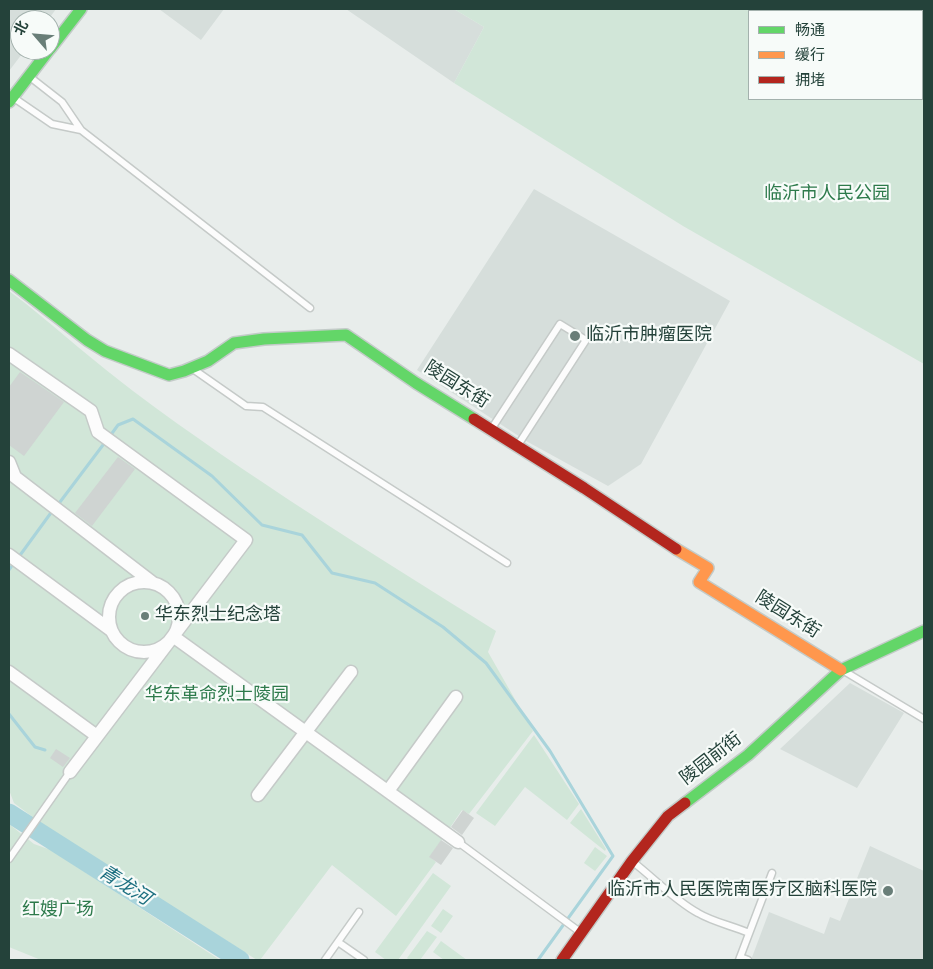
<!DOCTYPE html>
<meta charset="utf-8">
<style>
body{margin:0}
#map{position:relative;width:933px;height:969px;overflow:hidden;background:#e8edeb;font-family:Overpass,"Noto Sans SC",sans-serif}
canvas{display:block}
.frame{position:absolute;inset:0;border:10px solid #24423a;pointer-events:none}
.legend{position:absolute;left:748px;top:10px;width:175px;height:90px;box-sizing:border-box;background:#f7fbf9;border:1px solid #a3b1ad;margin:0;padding:6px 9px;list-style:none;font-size:15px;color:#24423a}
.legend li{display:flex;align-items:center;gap:10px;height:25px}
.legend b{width:25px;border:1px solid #a3b1ad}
.north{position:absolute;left:10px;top:10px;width:50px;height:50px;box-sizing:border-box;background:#f7fbf9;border:1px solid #a3b1ad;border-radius:50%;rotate:297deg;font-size:14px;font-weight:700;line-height:20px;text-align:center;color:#24423a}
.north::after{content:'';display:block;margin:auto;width:18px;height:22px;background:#697e78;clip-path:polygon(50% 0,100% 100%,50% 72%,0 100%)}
</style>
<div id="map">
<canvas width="933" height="969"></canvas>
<div class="frame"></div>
<ul class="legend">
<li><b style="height:6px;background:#63d668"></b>畅通</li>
<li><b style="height:6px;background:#ff974d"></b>缓行</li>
<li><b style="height:6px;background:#b3261e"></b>拥堵</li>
</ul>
<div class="north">北</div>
</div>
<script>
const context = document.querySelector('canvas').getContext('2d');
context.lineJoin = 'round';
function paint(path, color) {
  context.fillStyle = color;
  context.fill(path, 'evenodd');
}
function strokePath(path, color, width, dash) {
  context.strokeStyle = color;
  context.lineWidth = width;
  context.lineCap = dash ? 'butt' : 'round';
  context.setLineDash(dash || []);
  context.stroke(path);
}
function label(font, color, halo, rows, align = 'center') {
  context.font = font + ' Overpass,"Noto Sans SC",sans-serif';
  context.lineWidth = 4.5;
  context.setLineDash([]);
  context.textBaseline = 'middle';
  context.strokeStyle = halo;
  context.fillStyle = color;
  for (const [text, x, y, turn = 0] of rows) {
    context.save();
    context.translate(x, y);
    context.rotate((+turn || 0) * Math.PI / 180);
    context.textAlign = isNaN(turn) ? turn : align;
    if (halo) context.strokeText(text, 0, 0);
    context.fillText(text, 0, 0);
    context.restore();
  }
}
const built = new Path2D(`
 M 9,9 L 56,9 L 48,20 L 20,20 L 20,50 L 25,50 L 9,71 Z
 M 159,9 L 224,9 L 201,40 Z
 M 346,9 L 454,9 L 484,27 L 454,83 Z
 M 534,189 L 730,301 L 641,464 L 608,486 L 528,442 L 417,370 Z
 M 850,683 L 904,713 L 857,788 L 780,749 Z
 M 870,846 L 924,871 L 924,960 L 751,960 L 769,912 L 824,934 L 830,917 L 840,921 Z`);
const green = new Path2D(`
 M 454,9 L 924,9 L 924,364 L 683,226 L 454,83 L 484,27 ZM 749,11 L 922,11 L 922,99 L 749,99 Z
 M 9,291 L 25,303 C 61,332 96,363 133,391 C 249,478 373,554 496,631 L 488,652 L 533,731 L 469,814 L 462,810 L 430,857 L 436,862 L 396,916 L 332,865 L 260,960 L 257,960 L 46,827 L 14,803 L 9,790 Z
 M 534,735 L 579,804 L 567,820 L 525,787 L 495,826 L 476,813 Z
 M 581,809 L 606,849 L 605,851 L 570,823 Z
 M 9,824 L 34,844 L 51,850 L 220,960 L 41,960 L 9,947 Z
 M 595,847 L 607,856 L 595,871 L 584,863 Z
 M 433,873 L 451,886 L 398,960 L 386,960 L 375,952 Z
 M 443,909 L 453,916 L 441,933 L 431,926 Z
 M 427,931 L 437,937 L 420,960 L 409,960 L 407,958 Z
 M 441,941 L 467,960 L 444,960 L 433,952 Z`);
const stream = new Path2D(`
 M 110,436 L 118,425 L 133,419 L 212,476 L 262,525 L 302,535 L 332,573 L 375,583 L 443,627 L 486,663 L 550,751 L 613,856 L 538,960
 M 57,506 L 106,441
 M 18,558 L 53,510
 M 9,570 L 14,563
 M 9,714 L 35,747 L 45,750`);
const river = new Path2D(`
 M 9,813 L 240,960`);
const building = new Path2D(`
 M 20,372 L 64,402 L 24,456 L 9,445 L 9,387 Z
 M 118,457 L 135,469 L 92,526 L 75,513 Z
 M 56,749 L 70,758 L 63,767 L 50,758 Z
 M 463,810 L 474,818 L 462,835 L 451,827 Z
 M 441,840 L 453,848 L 441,865 L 429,857 Z`);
const lane = new Path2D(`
 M 14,98 L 52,124 L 81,130 L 62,102 L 30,77
 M 81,130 L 310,308
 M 193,369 L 246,406 L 263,407 L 507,563
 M 492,428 L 560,324 L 586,340 L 518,445
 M 844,671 L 924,719
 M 458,842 L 580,932
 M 9,859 L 70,772
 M 633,862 C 654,878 674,900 698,913 C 713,922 733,926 749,933
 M 338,942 L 364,960
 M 740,957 L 748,960
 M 325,960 L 359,912
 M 739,960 L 772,873`);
const street = new Path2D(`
 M 9,354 L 91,411 L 98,432 L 246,540 L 70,772
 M 9,462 L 15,477 L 153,583
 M 9,555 L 112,631
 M109 617a35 35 0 1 1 70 0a35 35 0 1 1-70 0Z
 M 174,637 L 458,842
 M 9,672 L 97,736
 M 388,791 L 456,697
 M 258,795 L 351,672`);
const fast = new Path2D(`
 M 50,49 L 81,9
 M 9,102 L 49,50
 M 9,280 L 87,340 L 105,351 L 169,375 L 184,371 L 208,361 L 234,343 L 264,339 L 346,335 L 416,383 L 474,419
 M 685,803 L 748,755 L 841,670 L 924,631`);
const slow = new Path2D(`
 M 676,549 L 708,568 L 699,582 L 841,670`);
const jam = new Path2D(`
 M 474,419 L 584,488 L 676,549
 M 562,960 L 632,861 L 668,816 L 685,803`);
const markers = [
 [575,336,6,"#697e78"],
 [145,616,5,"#697e78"],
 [888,891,6,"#697e78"]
];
const parkNames = [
 ["临沂市人民公园",827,195],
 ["华东革命烈士陵园",217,696],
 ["红嫂广场",58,911]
];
const poiNames = [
 ["临沂市肿瘤医院",586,336],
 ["华东烈士纪念塔",155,616],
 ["临沂市人民医院南医疗区·脑科医院",877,891,"right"]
];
const streetNames = [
 ["陵园东街",456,386,32],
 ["陵园东街",787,616,32],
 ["陵园前街",712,760,-38]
];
const waterNames = [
 ["青龙河",124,887,32]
];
paint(built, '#d6dedb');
paint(green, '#d1e6d8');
strokePath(stream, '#a9d4db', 3);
strokePath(river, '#a9d4db', 19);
paint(building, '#cfd4d2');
strokePath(lane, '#c5cac8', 9);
strokePath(street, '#c5cac8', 15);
strokePath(fast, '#c3cbc8', 14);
strokePath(slow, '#c3cbc8', 14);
strokePath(jam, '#c3cbc8', 14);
strokePath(lane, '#fcfcfc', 6);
strokePath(street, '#fcfcfc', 12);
strokePath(fast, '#63d668', 11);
strokePath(slow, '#ff974d', 11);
strokePath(jam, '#b3261e', 11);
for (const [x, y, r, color] of markers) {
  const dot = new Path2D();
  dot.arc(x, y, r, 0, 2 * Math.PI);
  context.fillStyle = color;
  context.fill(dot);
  strokePath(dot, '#f7fbf9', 2);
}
label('18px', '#2d7a4b', '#f7fbf9', parkNames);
label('18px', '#24423a', '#f7fbf9', poiNames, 'left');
label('18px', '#24423a', '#f7fbf9', streetNames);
label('italic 19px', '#1c6f80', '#f7fbf9', waterNames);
</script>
